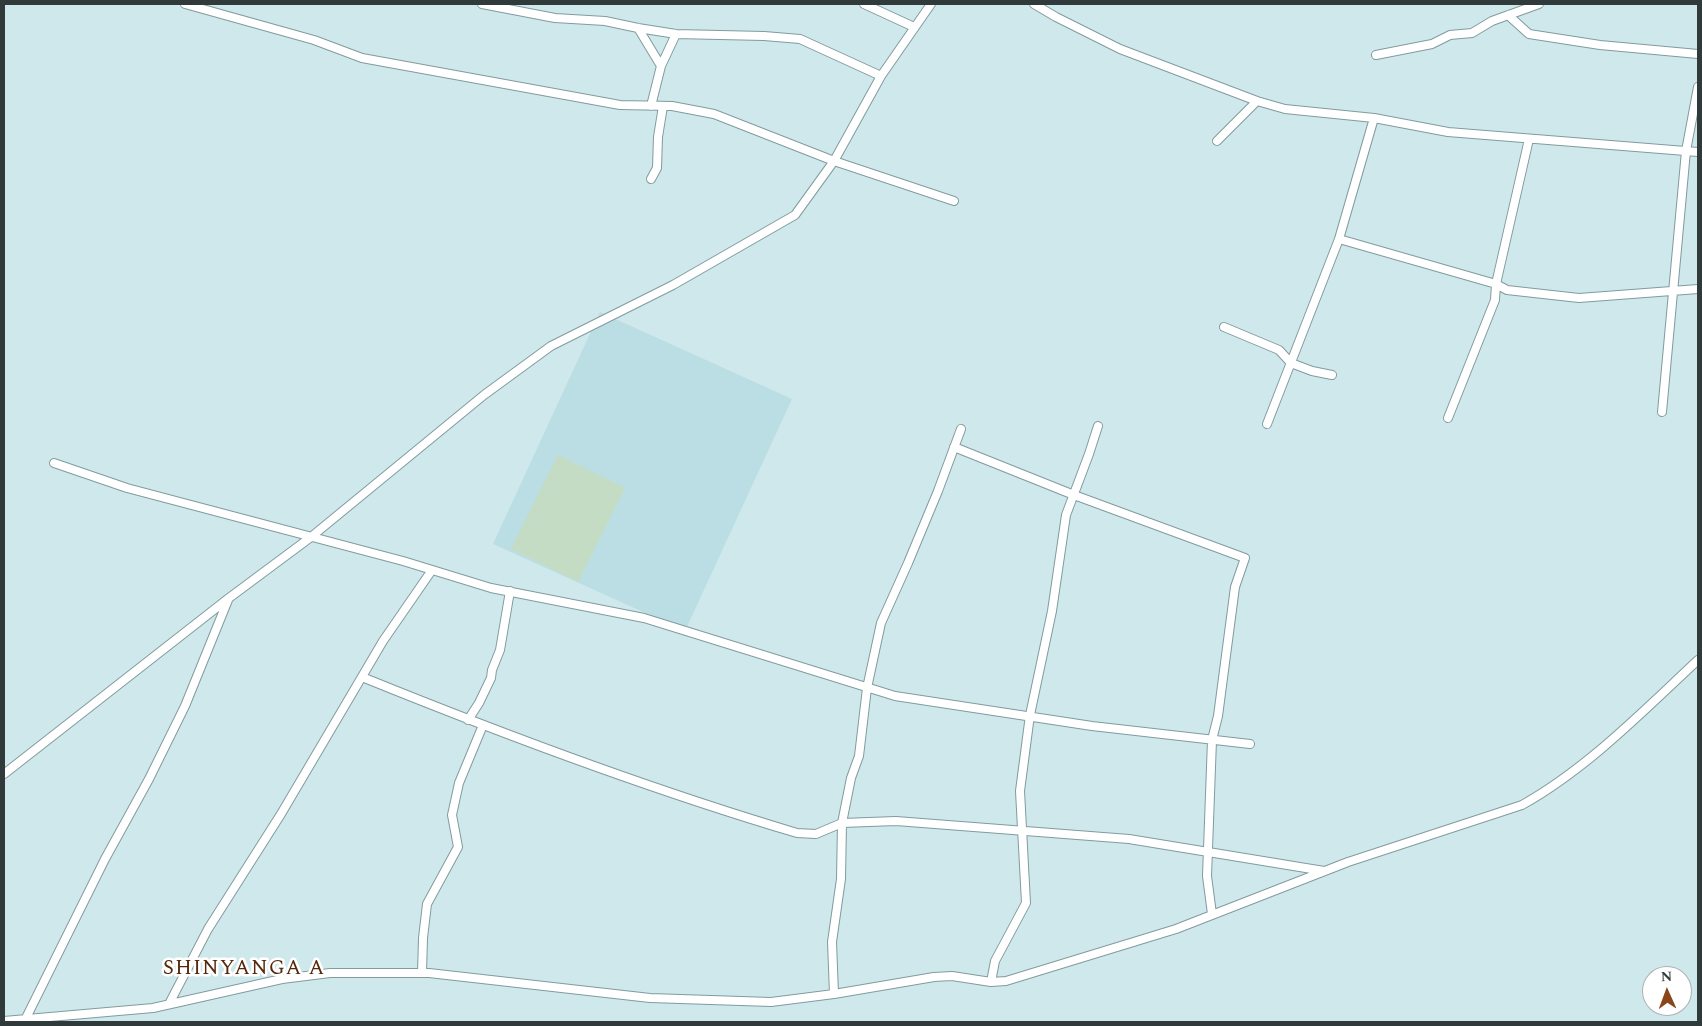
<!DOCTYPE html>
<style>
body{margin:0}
#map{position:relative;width:1702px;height:1026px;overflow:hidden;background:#cee8ec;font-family:Spectral,serif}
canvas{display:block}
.frame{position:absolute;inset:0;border:5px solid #303a3b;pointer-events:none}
.north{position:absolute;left:1642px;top:966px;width:50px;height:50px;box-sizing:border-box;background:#fff;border:1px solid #acb0b1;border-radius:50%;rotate:358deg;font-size:14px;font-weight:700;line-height:20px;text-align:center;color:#303a3b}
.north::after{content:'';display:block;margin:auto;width:18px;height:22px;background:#8a451a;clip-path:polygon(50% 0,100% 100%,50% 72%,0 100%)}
</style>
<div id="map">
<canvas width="1702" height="1026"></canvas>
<div class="frame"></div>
<div class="north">N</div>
</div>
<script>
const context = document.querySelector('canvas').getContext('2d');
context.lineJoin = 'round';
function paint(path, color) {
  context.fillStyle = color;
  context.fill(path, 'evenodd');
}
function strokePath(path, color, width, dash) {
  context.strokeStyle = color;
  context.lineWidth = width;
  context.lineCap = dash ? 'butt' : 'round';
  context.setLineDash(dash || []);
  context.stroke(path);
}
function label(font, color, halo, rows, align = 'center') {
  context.font = font + ' Spectral,serif';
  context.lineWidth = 5;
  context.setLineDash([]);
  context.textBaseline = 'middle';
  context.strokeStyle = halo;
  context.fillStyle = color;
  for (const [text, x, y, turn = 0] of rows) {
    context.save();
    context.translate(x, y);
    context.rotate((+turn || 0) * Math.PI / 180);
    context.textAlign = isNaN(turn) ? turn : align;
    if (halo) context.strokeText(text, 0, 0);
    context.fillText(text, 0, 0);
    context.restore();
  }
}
const built = new Path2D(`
 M 600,312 L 792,399 L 685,631 L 493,544 Z`);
const green = new Path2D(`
 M 558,455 L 625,488 L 578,582 L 511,549 Z`);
const minor = new Path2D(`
 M 185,4 L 314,40 L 362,58 L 620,105 L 672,106 L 714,114 L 834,161 L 954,201
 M 482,4 L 555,18 L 605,21 L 638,28 L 676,34 L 764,36 L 800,39 L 881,76
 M 864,4 L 914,27
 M 1034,4 L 1056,17 L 1120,49 L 1257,101 L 1285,109 L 1374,118 L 1448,132 L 1698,152
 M 1508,15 L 1529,34 L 1600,45 L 1698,54
 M 638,28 L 661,66
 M 1376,55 L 1432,44 L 1450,35 L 1472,33 L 1492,21 L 1539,4
 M 651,106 L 661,66 L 676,34
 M 1217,141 L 1257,101
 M 651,179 L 657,168 L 658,137 L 663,106
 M 1339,239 L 1496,284 L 1507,290 L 1579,298 L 1698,289
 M 1224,327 L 1279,350 L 1291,363 L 1312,371 L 1332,375
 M 1662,412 L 1686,151 L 1698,87
 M 1448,418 L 1495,300 L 1496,284 L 1529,139
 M 1267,424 L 1339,239 L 1374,118
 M 954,447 L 1074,495 L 1245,558 L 1235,587 L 1218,716 L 1212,740 L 1207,876 L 1212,914
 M 54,463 L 127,488 L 403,561 L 491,588 L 644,618 L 895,696 L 1092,726 L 1250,744
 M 362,677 C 505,735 649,789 797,833 L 816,834 L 842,823 L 896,821 L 1129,839 L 1324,871
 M 468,720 L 479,703 L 491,678 L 492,670 L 500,650 L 510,591
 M 4,774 L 229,598 L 311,537 L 484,395 L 551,346 L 673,285 L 795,215 L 834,161 L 881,76 L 931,4
 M 422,973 L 423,938 L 427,904 L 458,847 L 452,815 L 459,783 L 483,725
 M 991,982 L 995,961 L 1026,903 L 1020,791 L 1030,715 L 1052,611 L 1066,515 L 1089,454 L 1098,426
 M 834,994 L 832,942 L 841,879 L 842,823 L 851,778 L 859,756 L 867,688 L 881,623 L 908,563 L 938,491 L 961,429
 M 169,1004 L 208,929 L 281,814 L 383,641 L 432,570
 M 4,1021 L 153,1008 L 282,979 L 330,973 L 429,973 L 650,998 L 771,1002 L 834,994 L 934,977 L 952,976 L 991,982 L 1006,981 L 1176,929 L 1348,862 L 1522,805 C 1588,768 1643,711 1698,660
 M 24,1022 L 105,859 L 149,779 L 185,706 L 228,600`);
const quarterNames = [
 ["SHINYANGA A",244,970]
];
paint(built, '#badee3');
paint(green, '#c5dcc4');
strokePath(minor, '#829b9e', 10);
strokePath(minor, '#fff', 8);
context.letterSpacing = '1px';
label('21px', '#57290b', '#fff', quarterNames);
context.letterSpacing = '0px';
</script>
